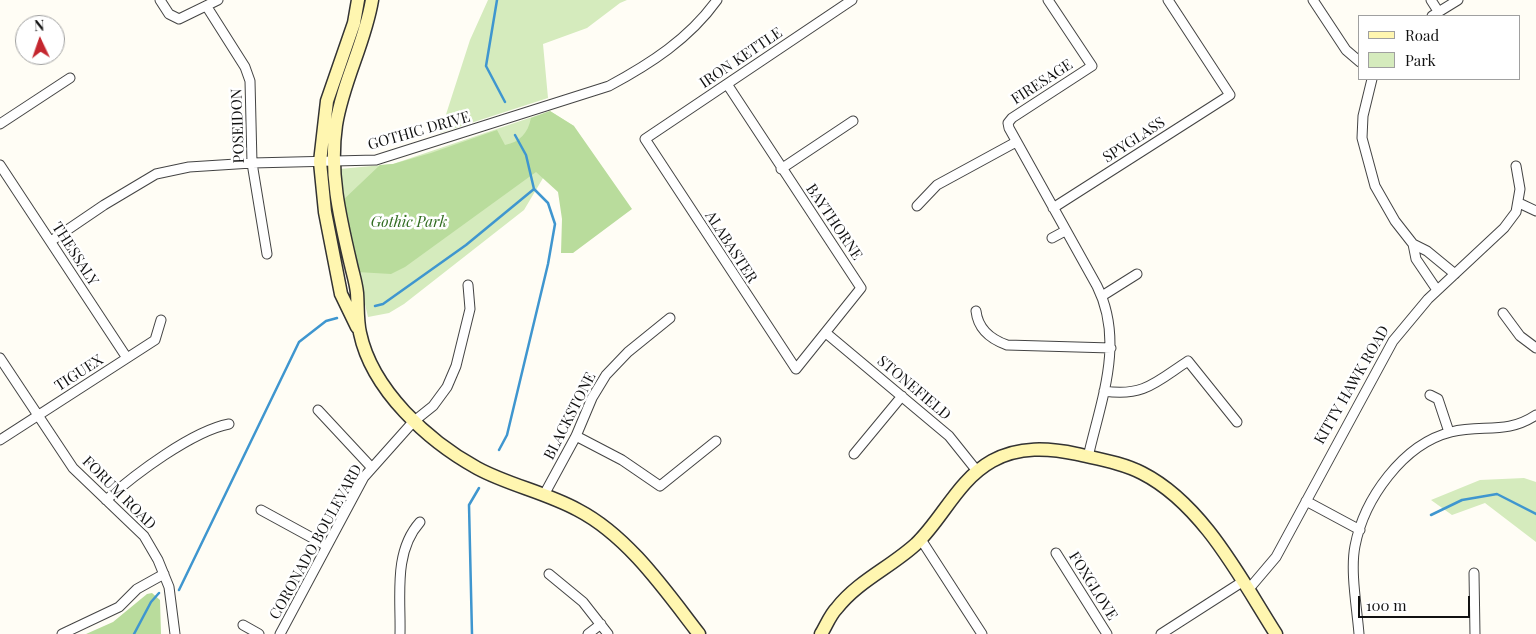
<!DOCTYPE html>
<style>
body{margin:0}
#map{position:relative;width:1536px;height:634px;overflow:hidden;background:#fffdf5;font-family:"Playfair Display",serif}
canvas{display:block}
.legend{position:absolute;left:1358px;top:15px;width:162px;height:65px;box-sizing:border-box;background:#fff;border:1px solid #a0a0a0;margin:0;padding:6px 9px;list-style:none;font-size:15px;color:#111}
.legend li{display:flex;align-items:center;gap:10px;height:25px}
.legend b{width:25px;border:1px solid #a0a0a0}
.north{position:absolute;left:15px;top:15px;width:50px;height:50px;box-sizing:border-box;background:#fff;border:1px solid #a0a0a0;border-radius:50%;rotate:357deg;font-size:14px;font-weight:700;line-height:20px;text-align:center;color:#111}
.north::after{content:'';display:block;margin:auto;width:18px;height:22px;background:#c4262e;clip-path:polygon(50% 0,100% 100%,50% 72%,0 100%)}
.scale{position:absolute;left:1358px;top:596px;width:112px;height:22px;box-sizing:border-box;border:2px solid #111;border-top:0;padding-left:6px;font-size:15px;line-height:18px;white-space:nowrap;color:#111;-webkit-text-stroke:4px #fff;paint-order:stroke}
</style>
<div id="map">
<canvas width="1536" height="634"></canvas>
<ul class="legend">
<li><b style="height:6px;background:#fff6b0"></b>Road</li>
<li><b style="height:14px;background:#d5ebbd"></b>Park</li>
</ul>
<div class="north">N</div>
<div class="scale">100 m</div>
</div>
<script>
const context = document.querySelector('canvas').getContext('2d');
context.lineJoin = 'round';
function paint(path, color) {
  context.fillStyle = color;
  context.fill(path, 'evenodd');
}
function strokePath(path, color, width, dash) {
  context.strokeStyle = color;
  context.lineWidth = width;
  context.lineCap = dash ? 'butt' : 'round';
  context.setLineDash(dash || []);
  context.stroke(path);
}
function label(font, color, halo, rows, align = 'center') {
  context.font = font + ' "Playfair Display",serif';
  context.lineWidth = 5;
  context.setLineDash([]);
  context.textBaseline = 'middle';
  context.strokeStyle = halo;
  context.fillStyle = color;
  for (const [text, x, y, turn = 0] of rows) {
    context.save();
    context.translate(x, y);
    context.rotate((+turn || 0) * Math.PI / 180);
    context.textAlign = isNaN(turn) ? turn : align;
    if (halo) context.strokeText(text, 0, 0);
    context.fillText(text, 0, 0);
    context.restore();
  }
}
const green = new Path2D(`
 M 488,0 L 627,0 L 620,3 L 587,28 L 543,44 L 548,98 L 440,133 L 470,40 Z
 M 550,111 L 574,126 L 524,210 L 404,304 L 389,313 L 368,317 L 341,202 L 340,169 L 393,164 Z
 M 1524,478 L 1536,482 L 1536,542 L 1485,503 L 1452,515 L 1431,500 L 1480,480 Z`);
const forest = new Path2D(`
 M 550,111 L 574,126 L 632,209 L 573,253 L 561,253 L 562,219 L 558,192 L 536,172 L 405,267 L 391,274 L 357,272 L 341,202 L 380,165 L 393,164 L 431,153 L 497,130 L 505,145 C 520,142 528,133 531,118 Z
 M 152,593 L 160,600 L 161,634 L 86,634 L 113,622 L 147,594 Z`);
const stream = new Path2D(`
 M 497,0 L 486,66 L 505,102
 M 375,306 L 383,304 L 466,245 L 534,189
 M 499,450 L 507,435 L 548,264 L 555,224 L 548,203 L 534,189 L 526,155 L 515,135
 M 1431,515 L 1462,500 L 1497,494 L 1536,514
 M 179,590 L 299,342 L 326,321 L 337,318
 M 134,634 L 151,602 L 159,593
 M 472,634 L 469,505 L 479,488`);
const street = new Path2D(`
 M 160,0 L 169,14 L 179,19 L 218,0
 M 1048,0 L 1092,66 L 1012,118 L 1008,123 L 1009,128 L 1097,286 C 1125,342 1101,400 1088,457
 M 1313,0 L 1346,50 L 1360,62
 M 1431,0 L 1438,11
 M 207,7 L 245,67 L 250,81 L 252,163 L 267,254
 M 1432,16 L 1458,0
 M 1372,79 L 1363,116 L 1362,138 L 1375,186 L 1395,221 L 1413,244 L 1427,251 L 1455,274
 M 727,84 L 861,288 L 796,369 L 645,139 L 852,0
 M 0,124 L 70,78
 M 0,165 L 127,358
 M 781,169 L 853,121
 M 1519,203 L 1536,211
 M 917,206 L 937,185 L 1016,142
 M 1053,208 L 1230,95 L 1168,0
 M 1052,238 L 1065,231
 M 51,241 L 104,205 L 156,174 L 189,167 L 252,163 L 376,160 L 609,86 C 650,64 689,39 717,0
 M 1413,244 L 1416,259 L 1437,290
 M 1102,296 L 1137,274
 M 976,311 C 978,329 990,339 1007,345 L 1111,348
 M 1503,313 L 1520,336 L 1536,348
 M 826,333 L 949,436 L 977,471
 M 0,358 L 73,468 L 144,536 L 158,560 L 169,587 L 175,634
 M 1104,391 C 1144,397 1156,382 1188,361 L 1237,422
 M 1430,395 L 1438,399 L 1449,432
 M 318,410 L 372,468
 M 576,436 L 622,460 L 660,486 L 716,441
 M 0,440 L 155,340 L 161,320
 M 854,454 L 902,396
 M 545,493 L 576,436 L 592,398 L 606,375 L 628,352 L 670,318
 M 106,500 C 134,475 192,431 229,424
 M 1306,501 L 1360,530
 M 261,510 L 327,546
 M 920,538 L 982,634
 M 1056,553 L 1107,634
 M 1474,573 L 1475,634
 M 549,574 L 583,602 L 608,634
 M 1248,590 L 1276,557 L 1393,341 L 1428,299 L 1504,228 L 1516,212 L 1520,189 L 1516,166
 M 243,625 L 259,634
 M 62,634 L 119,607 L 137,589 L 164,574
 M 280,634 L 364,477 L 413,422 L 433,406 L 447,387 L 456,366 L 470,309 L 468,285
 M 400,634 C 401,597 393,552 420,522
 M 588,634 L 601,624
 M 1161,634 L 1242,582
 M 1359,634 C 1357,608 1350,571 1355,546 C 1364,499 1403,444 1451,432 C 1483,424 1506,435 1536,415`);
const secondary = new Path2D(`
 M 372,0 C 365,43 343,81 336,125 C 329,173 340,218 351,265 C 353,274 356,283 357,293 C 358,306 357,320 360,333 C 372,390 428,441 477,468 C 508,485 545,492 578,510 C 628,536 665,590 699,634
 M 357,327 L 341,294 L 325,212 L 320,162 L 327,101 L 354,23 L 358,0
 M 821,634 C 826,626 830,615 837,608 C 858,581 891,567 916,544 C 943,518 958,480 992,461 C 1019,446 1049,448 1077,454 C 1098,459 1123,463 1142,473 C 1203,504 1241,579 1276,634`);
const streetNames = [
 ["IRON KETTLE",741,58,-34],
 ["FIRESAGE",1042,82,-33],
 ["POSEIDON",238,126,-92],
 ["GOTHIC DRIVE",419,131,-16],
 ["SPYGLASS",1134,140,-33],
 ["BAYTHORNE",834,222,56],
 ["ALABASTER",731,247,57],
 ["THESSALY",75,254,57],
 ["TIGUEX",79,373,-33],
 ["KITTY HAWK ROAD",1352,385,-60],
 ["STONEFIELD",914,388,40],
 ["BLACKSTONE",570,416,-63],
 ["FORUM ROAD",119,493,45],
 ["CORONADO BOULEVARD",316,542,-61],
 ["FOXGLOVE",1093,586,58]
];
const parkNames = [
 ["Gothic Park",409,222]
];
paint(green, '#d5ebbd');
paint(forest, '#b9dc9c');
strokePath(stream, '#3f96cf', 2.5);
strokePath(street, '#444', 11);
strokePath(secondary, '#333', 15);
strokePath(street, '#fff', 9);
strokePath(secondary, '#fff6b0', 12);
label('15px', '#111', '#fff', streetNames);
label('italic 15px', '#2f6b1f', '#fff', parkNames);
</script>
